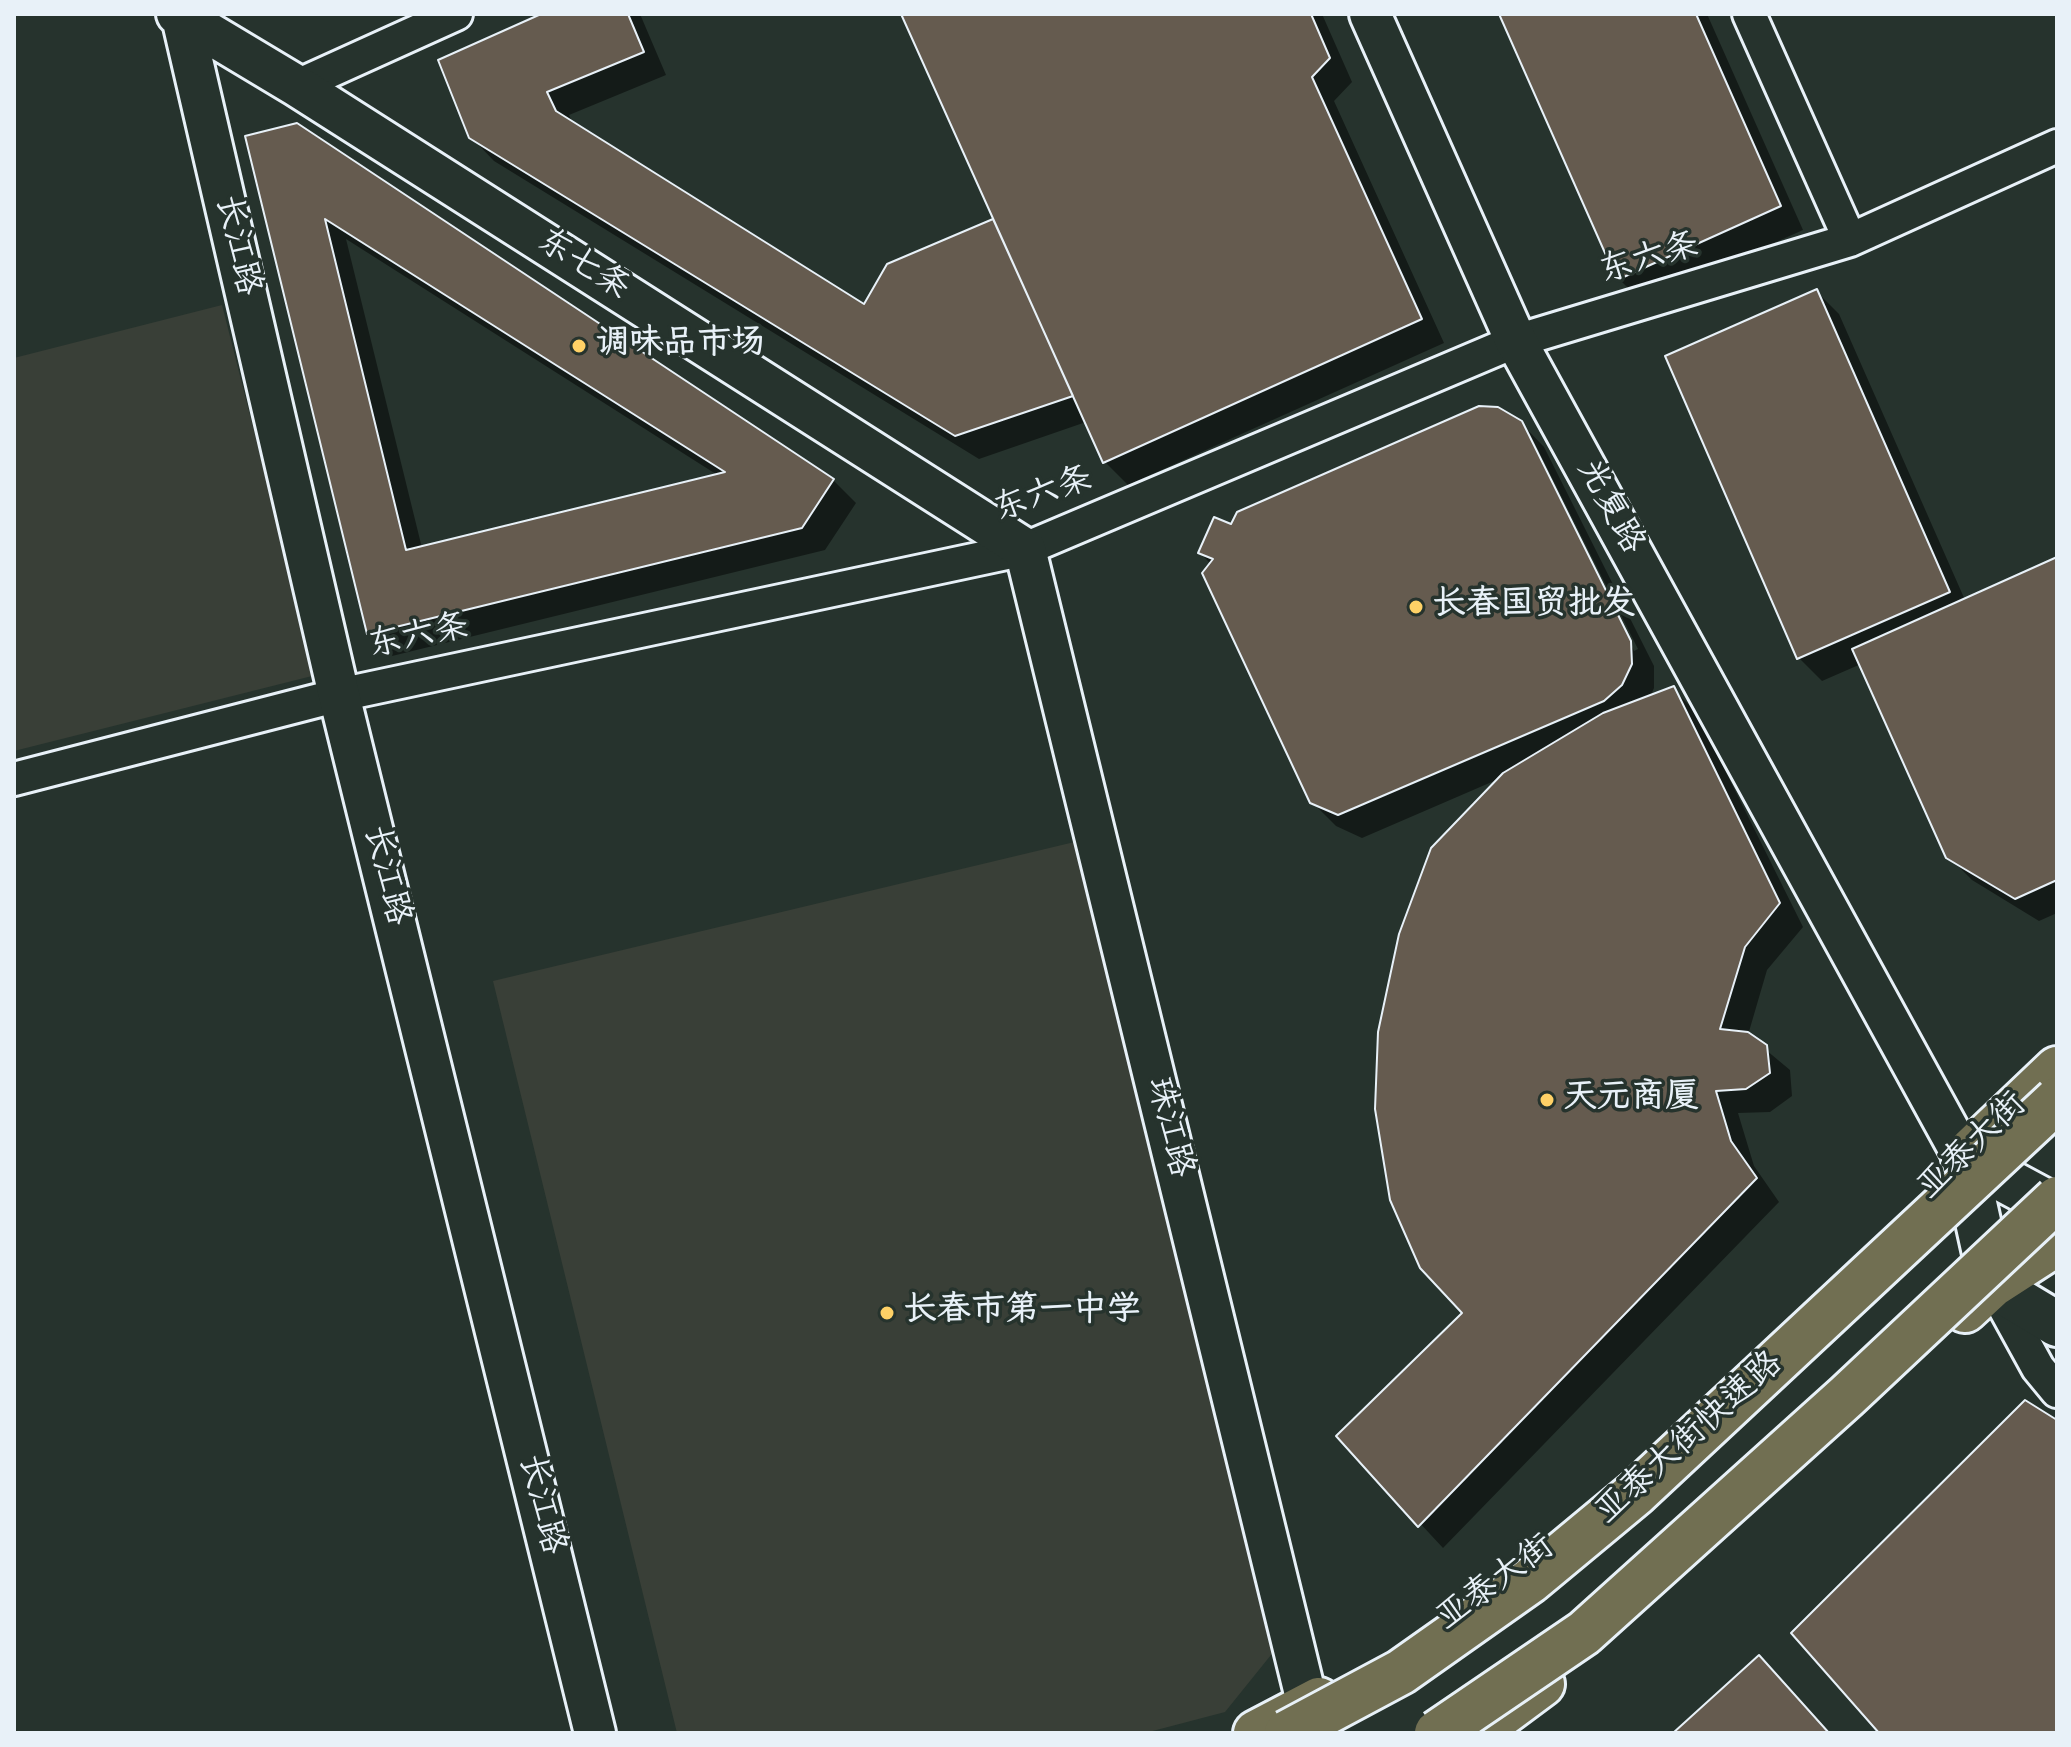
<!DOCTYPE html>
<meta charset="utf-8">
<style>
body{margin:0}
#map{position:relative;width:2071px;height:1747px;overflow:hidden;background:#26332d;font-family:"Indie Flower",sans-serif}
canvas{display:block}
.frame{position:absolute;inset:0;border:16px solid #e8f1f8;pointer-events:none}
</style>
<div id="map">
<canvas width="2071" height="1747"></canvas>
<div class="frame"></div>
</div>
<script>
const context = document.querySelector('canvas').getContext('2d');
context.lineJoin = 'round';
function paint(path, color) {
  context.fillStyle = color;
  context.fill(path, 'evenodd');
}
function strokePath(path, color, width, dash) {
  context.strokeStyle = color;
  context.lineWidth = width;
  context.lineCap = dash ? 'butt' : 'round';
  context.setLineDash(dash || []);
  context.stroke(path);
}
function label(font, color, halo, rows, align = 'center') {
  context.font = font + ' "Indie Flower","LXGW WenKai TC",sans-serif';
  context.lineWidth = 7;
  context.setLineDash([]);
  context.textBaseline = 'middle';
  context.strokeStyle = halo;
  context.fillStyle = color;
  for (const [text, x, y, turn = 0] of rows) {
    context.save();
    context.translate(x, y);
    context.rotate((+turn || 0) * Math.PI / 180);
    context.textAlign = isNaN(turn) ? turn : align;
    if (halo) context.strokeText(text, 0, 0);
    context.fillText(text, 0, 0);
    context.restore();
  }
}
const built = new Path2D(`
 M 222,305 L 316,675 L 14,751 L 14,358 Z
 M 1087,839 L 1279,1645 L 1225,1712 L 1145,1733 L 677,1733 L 493,981 Z`);
const shadow = new Path2D(`
 M 545,14 L 640,14 L 666,75 L 569,115 L 573,124 L 864,307 L 888,266 L 996,220 L 903,14 L 1322,14 L 1352,82 L 1334,101 L 1444,343 L 1128,485 L 1105,462 L 1086,422 L 979,459 L 494,161 L 471,137 Z
 M 1501,14 L 1707,14 L 1803,230 L 1642,302 L 1619,279 Z
 M 247,137 L 833,480 L 856,503 L 825,550 L 392,656 L 369,633 ZM 346,239 L 719,476 L 422,548 Z
 M 1816,291 L 1839,314 L 1965,600 L 2057,559 L 2057,913 L 2039,921 L 1972,880 L 1948,856 L 1861,664 L 1822,681 L 1799,658 Z
 M 1521,423 L 1544,447 L 1654,666 L 1654,688 L 1650,697 L 1673,689 L 1696,712 L 1803,927 L 1767,970 L 1748,1035 L 1790,1070 L 1792,1096 L 1770,1112 L 1738,1113 L 1754,1166 L 1779,1202 L 1443,1548 L 1339,1436 L 1465,1313 L 1501,778 L 1362,838 L 1336,826 L 1312,802 L 1211,564 L 1200,553 L 1232,527 ZM 1526,434 L 1530,434 L 1638,649 L 1634,651 Z`);
const building = new Path2D(`
 M 541,14 L 628,14 L 644,52 L 547,92 L 556,111 L 864,304 L 887,264 L 993,219 L 1073,396 L 955,436 L 469,138 L 438,60 Z
 M 901,14 L 1311,14 L 1330,58 L 1312,77 L 1422,319 L 1103,463 Z
 M 1499,14 L 1696,14 L 1781,206 L 1617,280 Z
 M 297,123 L 834,479 L 802,528 L 367,634 L 245,136 ZM 325,219 L 725,472 L 406,550 Z
 M 1817,289 L 1950,592 L 1797,659 L 1665,356 Z
 M 1479,406 L 1498,407 L 1522,421 L 1631,641 L 1632,664 L 1622,685 L 1604,701 L 1338,815 L 1310,803 L 1202,573 L 1213,559 L 1198,553 L 1214,517 L 1231,524 L 1237,512 Z
 M 2057,557 L 2057,880 L 2015,899 L 1946,858 L 1852,649 Z
 M 1674,686 L 1780,903 L 1745,947 L 1720,1029 L 1748,1032 L 1767,1045 L 1770,1073 L 1746,1089 L 1716,1091 L 1731,1141 L 1757,1178 L 1418,1527 L 1336,1436 L 1462,1313 L 1420,1268 L 1390,1200 L 1375,1109 L 1378,1032 L 1399,934 L 1431,848 L 1503,773 L 1603,713 Z
 M 2025,1400 L 2057,1420 L 2057,1733 L 1879,1733 L 1791,1633 Z
 M 1759,1655 L 1829,1733 L 1673,1733 Z`);
const minor = new Path2D(`
 M 1749,14 L 1850,240
 M 297,86 L 456,14
 M 14,779 L 339,695 L 1025,549 L 1516,341 L 1850,240 L 2057,146
 M 1994,1288 L 2038,1368 L 2057,1391`);
const tertiary = new Path2D(`
 M 177,14 L 297,86 L 1025,549 L 1308,1706
 M 1370,14 L 1516,341 L 1964,1158
 M 182,17 L 339,695 L 595,1733`);
const secondary = new Path2D(`
 M 1964,1158 L 1992,1285 L 2057,1324
 M 1964,1158 L 2057,1208`);
const primary = new Path2D(`
 M 1972,1150 L 2057,1069
 M 1965,1310 L 1992,1285 L 2057,1243
 M 1256,1733 L 1319,1700
 M 1476,1733 L 1542,1684`);
const trunkBridge = new Path2D(`
 M 1287,1733 L 1401,1672 L 1530,1581 L 1636,1493 L 2057,1100
 M 1437,1733 L 1584,1633 L 1847,1396 L 2057,1199`);
const markers = [
 [579,346,8,"#ffd166"],
 [1416,607,8,"#ffd166"],
 [1547,1100,8,"#ffd166"],
 [887,1313,8,"#ffd166"]
];
const streetNames = [
 ["长江路",235,246,77],
 ["东六条",1650,261,-17],
 ["东七条",582,267,32],
 ["东六条",1044,497,-20],
 ["光复路",1608,508,61],
 ["东六条",419,639,-12],
 ["长江路",384,876,76],
 ["珠江路",1167,1128,76],
 ["亚泰大街",1974,1148,-44],
 ["亚泰大街快速路",1691,1440,-42],
 ["长江路",539,1505,76],
 ["亚泰大街",1497,1585,-36]
];
const poiNames = [
 ["调味品市场",595,346],
 ["长春国贸批发",1432,607],
 ["天元商厦",1563,1100],
 ["长春市第一中学",903,1313]
];
paint(built, '#393f37');
paint(shadow, '#0007');
paint(building, '#655b4f');
strokePath(building, '#e8f1f8', 2);
strokePath(minor, '#e8f1f8', 38);
strokePath(tertiary, '#e8f1f8', 46);
strokePath(secondary, '#e8f1f8', 50);
strokePath(primary, '#e8f1f8', 50);
strokePath(minor, '#26332d', 32);
strokePath(tertiary, '#26332d', 40);
strokePath(secondary, '#26332d', 44);
strokePath(primary, '#716f52', 44);
strokePath(trunkBridge, '#e8f1f8', 50, []);
strokePath(trunkBridge, '#716f52', 44);
for (const [x, y, r, color] of markers) {
  const dot = new Path2D();
  dot.arc(x, y, r, 0, 2 * Math.PI);
  context.fillStyle = color;
  context.fill(dot);
  strokePath(dot, '#26332d', 3);
}
label('34px', '#e8f1f8', '#26332d', streetNames);
label('bold 34px', '#e8f1f8', '#26332d', poiNames, 'left');
</script>
